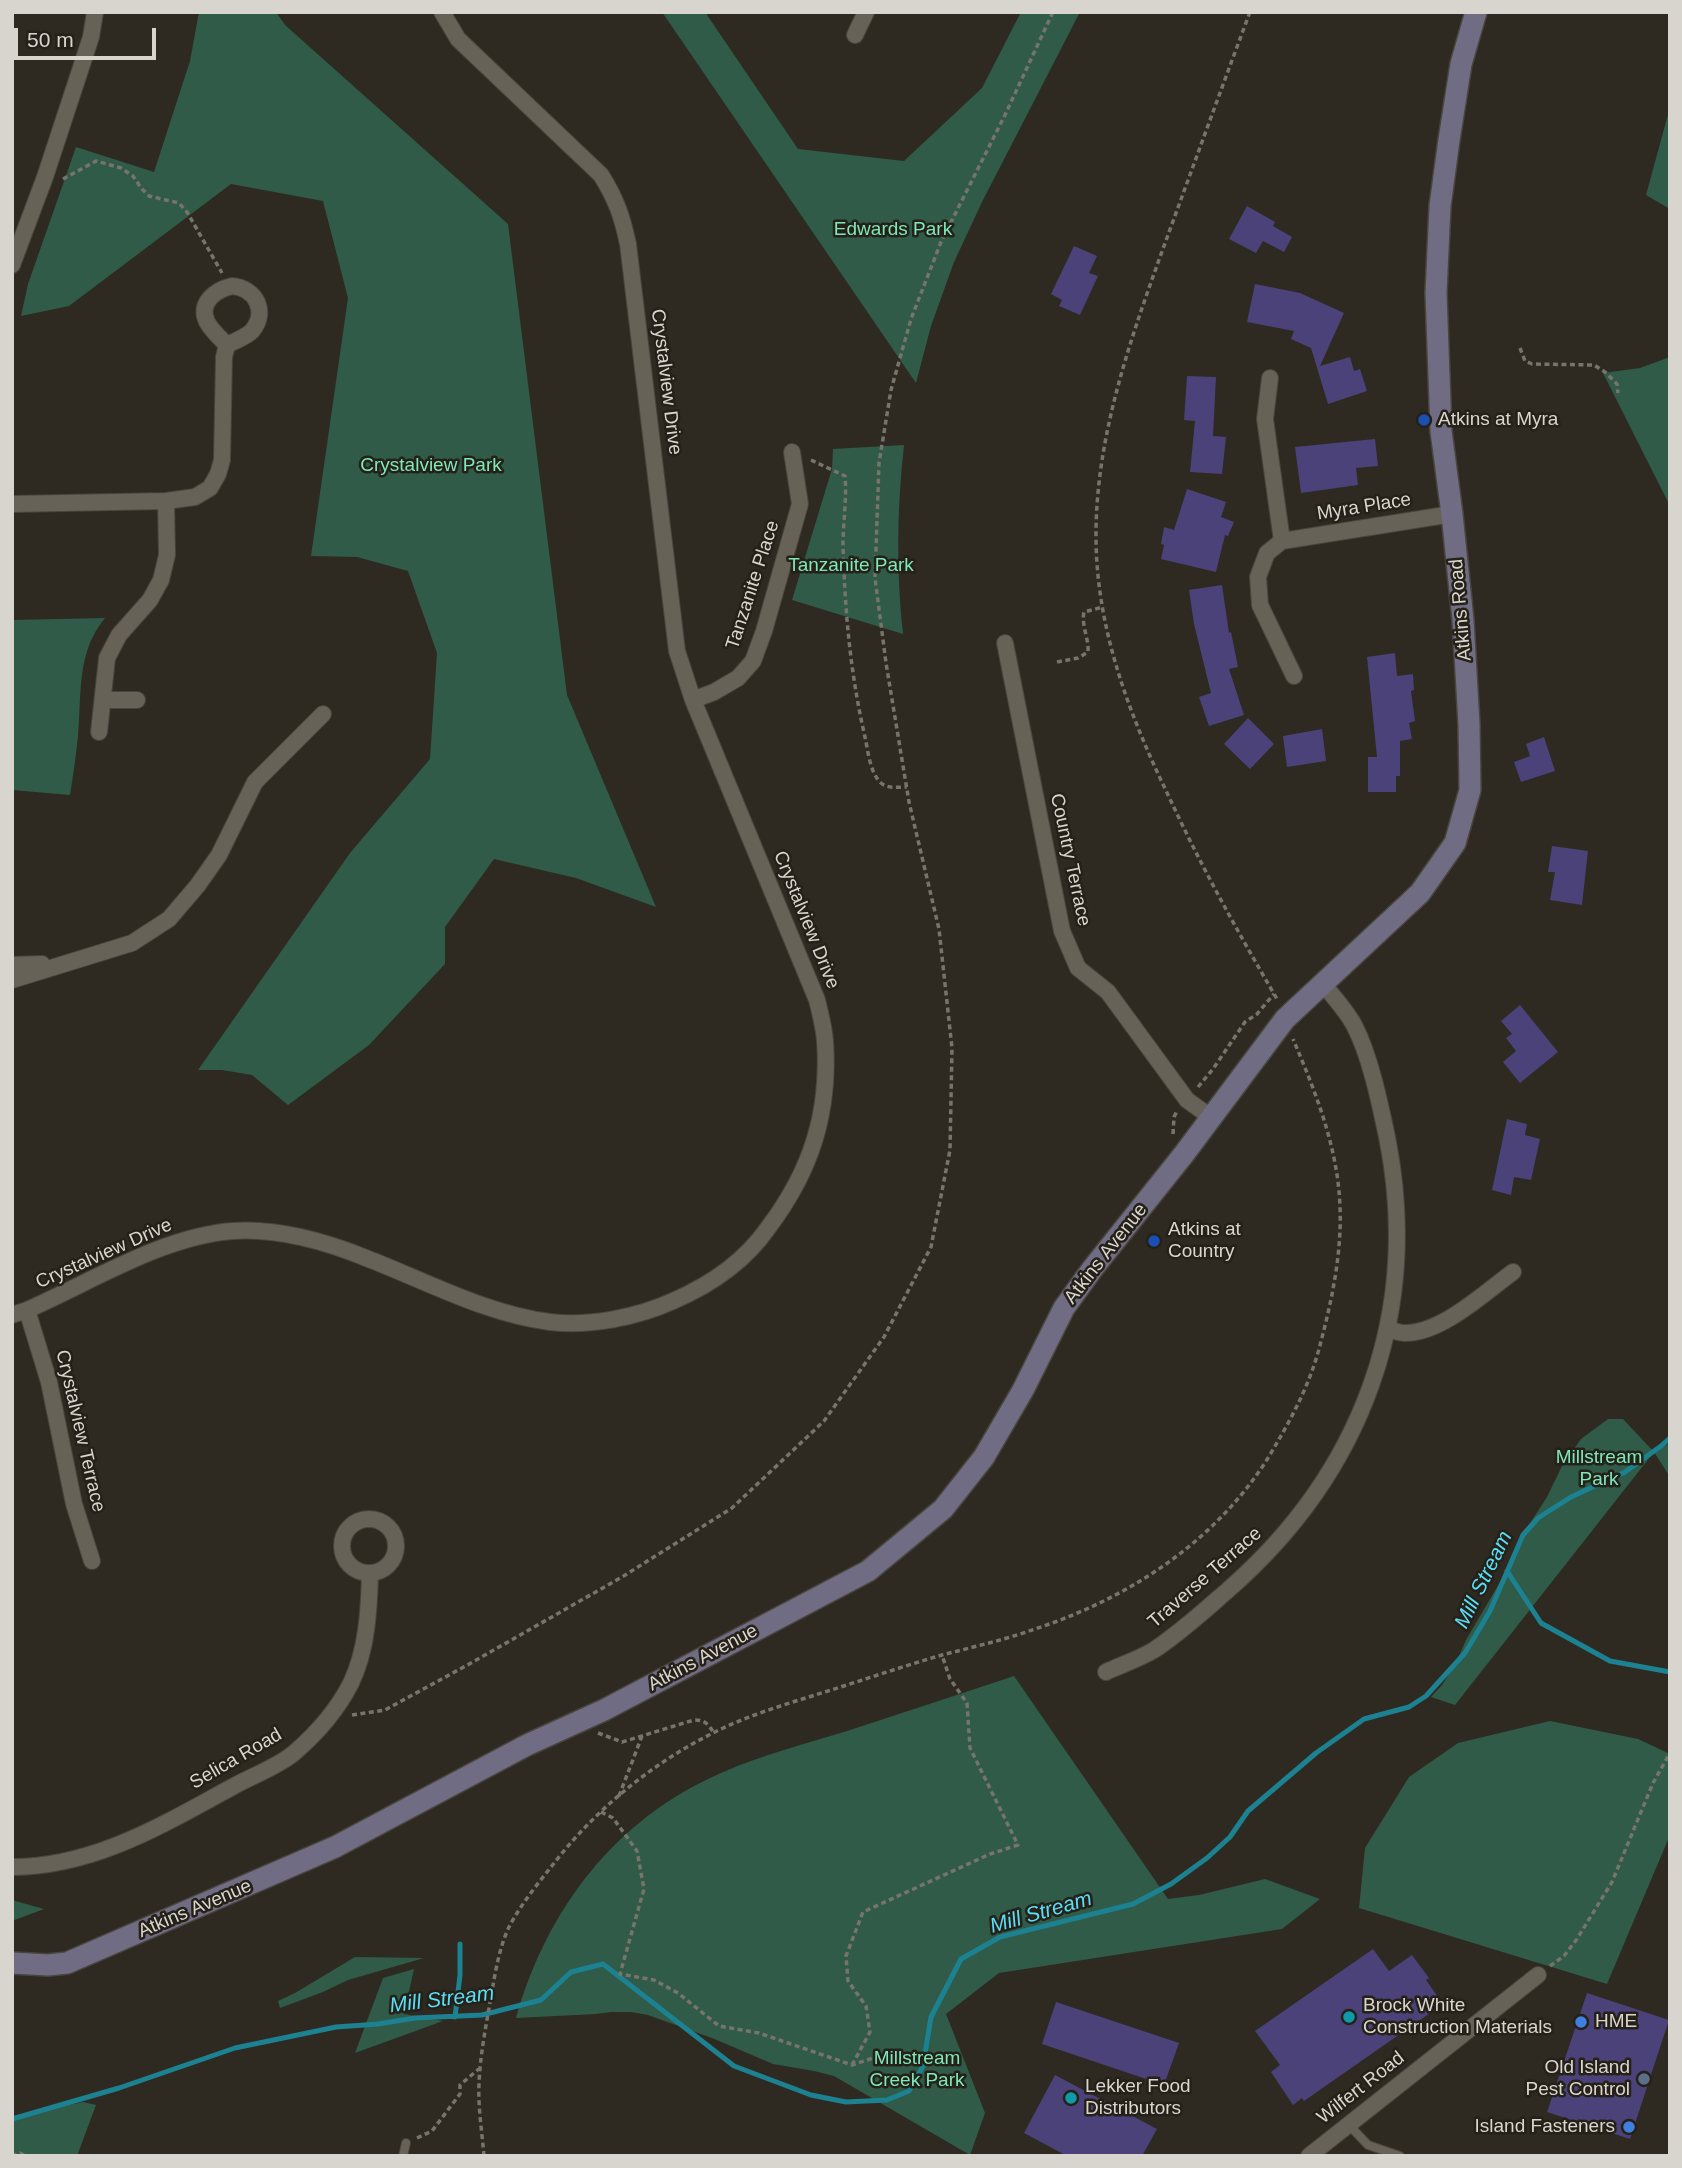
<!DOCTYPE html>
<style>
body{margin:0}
#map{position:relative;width:1682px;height:2168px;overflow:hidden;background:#2e2a21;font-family:Helvetica,sans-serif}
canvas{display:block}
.frame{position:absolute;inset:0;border:14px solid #d8d5cf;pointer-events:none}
.scale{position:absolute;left:14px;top:28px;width:142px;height:32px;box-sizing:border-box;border:4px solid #d8d5cf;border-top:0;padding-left:9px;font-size:21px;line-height:24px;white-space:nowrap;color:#d8d5cf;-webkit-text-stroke:5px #252118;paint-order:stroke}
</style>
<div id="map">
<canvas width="1682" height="2168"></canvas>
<div class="frame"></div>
<div class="scale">50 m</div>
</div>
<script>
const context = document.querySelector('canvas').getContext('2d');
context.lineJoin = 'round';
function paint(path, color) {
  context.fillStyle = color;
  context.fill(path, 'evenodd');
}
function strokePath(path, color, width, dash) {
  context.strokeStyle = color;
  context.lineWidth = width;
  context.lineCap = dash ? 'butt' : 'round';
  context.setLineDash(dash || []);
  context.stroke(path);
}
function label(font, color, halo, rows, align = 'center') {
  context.font = font + ' Helvetica,sans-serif';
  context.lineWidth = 5;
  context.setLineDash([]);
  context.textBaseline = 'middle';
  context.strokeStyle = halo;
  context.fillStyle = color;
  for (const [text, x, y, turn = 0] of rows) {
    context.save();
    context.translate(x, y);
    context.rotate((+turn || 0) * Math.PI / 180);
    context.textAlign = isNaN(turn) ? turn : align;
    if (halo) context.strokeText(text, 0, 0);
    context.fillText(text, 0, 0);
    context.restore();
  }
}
const green = new Path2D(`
 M 199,12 L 276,12 L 285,25 L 508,224 L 567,695 L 656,907 L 576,878 L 494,859 L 445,927 L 445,964 L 369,1045 L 288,1105 L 252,1075 L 222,1070 L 198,1070 L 350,853 L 430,759 L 437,653 L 408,571 L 357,557 L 311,556 L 348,298 L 323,201 L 231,184 L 69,306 L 21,316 L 28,284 L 76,147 L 154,172 L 190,61 Z
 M 662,12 L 705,12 L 798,149 L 904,161 L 982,88 L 1021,12 L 1080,12 L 983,200 L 954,262 L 931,326 L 916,383 Z
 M 1670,107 L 1670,209 L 1646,195 Z
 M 1670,357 L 1670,506 L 1603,373 L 1640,368 Z
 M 904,445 C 897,508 896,571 903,634 L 792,600 L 832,469 L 833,449 Z
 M 105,618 C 76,653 82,694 78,736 C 76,756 73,776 70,795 L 12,790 L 12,620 Z
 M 1608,1419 L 1623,1419 L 1654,1452 L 1670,1443 L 1670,1477 L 1654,1452 L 1455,1705 L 1431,1697 L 1442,1685 L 1455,1665 L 1466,1640 L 1510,1565 L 1529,1525 L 1547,1497 L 1562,1466 L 1581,1439 Z
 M 1014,1676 L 1168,1899 L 1199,1895 L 1265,1879 L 1320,1899 L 1282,1929 L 999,1973 L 946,2014 L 985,2113 L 970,2155 L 834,2076 L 814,2071 L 773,2064 L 712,2038 L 648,2015 L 631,2012 L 611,2012 L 596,2014 L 516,2018 C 547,1909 615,1819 721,1773 C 761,1755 805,1744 847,1731 C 903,1713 959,1694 1014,1676 Z
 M 1550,1721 L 1638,1739 L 1670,1754 L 1670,1835 L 1607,1984 L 1359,1908 L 1365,1848 L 1409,1777 L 1458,1743 Z
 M 12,1900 L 44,1909 L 12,1921 Z
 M 355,1957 L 424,1958 L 348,1980 L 323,1992 L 280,2008 L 278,2001 L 295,1993 Z
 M 414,1969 L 404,2014 L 443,2021 L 355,2053 L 383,1978 Z
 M 83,2102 L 96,2105 L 77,2156 L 12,2156 L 12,2117 Z`);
const stream = new Path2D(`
 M 1507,1571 L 1541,1623 L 1610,1661 L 1670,1672
 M 455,2017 L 460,1975 L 460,1944
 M 12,2119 L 119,2088 L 235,2048 L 336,2027 L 378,2024 L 415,2018 L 482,2015 L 541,2000 L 571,1972 L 603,1964 L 734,2066 L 811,2095 L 846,2102 L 887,2100 L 909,2091 L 923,2066 L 931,2017 L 961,1959 L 1000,1937 L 1133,1904 L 1171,1884 L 1207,1858 L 1230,1837 L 1248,1811 L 1316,1753 L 1364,1719 L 1409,1707 L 1426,1696 L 1465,1653 L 1490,1611 L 1523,1535 L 1538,1518 L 1571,1497 L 1625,1472 L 1661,1446 L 1670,1438`);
const building = new Path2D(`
 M 1247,206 L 1275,222 L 1273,226 L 1292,237 L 1284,252 L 1263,241 L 1256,253 L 1229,239 Z
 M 1074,246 L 1097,256 L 1089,273 L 1098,276 L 1080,315 L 1059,306 L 1062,300 L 1051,294 Z
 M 1255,284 L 1300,293 L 1344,313 L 1320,366 L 1350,357 L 1354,371 L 1360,369 L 1367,391 L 1328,404 L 1311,348 L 1291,339 L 1294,331 L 1247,322 Z
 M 1187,376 L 1216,377 L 1213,436 L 1226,437 L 1222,474 L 1190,472 L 1195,421 L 1184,420 Z
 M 1375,439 L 1378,466 L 1356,468 L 1358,485 L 1301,493 L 1295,447 Z
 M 1187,489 L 1226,502 L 1221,517 L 1234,522 L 1228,536 L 1225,535 L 1216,572 L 1161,559 L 1164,545 L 1161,544 L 1164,527 L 1174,530 Z
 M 1222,585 L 1229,633 L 1231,632 L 1238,667 L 1229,669 L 1244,715 L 1209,726 L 1199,697 L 1211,693 L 1194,624 L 1189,590 Z
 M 1395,653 L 1397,676 L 1413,674 L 1414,690 L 1411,691 L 1415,721 L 1409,723 L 1412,739 L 1400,741 L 1400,776 L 1396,776 L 1396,792 L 1368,792 L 1368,757 L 1377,757 L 1367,657 Z
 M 1248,718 L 1274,744 L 1250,769 L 1224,744 Z
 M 1322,729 L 1326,761 L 1287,767 L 1283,736 Z
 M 1544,737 L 1555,771 L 1521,782 L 1514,762 L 1530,756 L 1526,744 Z
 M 1552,846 L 1588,851 L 1582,905 L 1550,900 L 1555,872 L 1548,872 Z
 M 1520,1005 L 1558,1052 L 1520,1083 L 1503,1062 L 1516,1051 L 1506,1038 L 1512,1034 L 1501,1021 Z
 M 1507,1119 L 1527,1124 L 1525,1135 L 1540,1139 L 1531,1180 L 1514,1177 L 1511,1195 L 1492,1190 Z
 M 1373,1949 L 1389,1971 L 1412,1955 L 1429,1978 L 1426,1980 L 1443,2004 L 1304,2101 L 1302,2098 L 1293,2105 L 1271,2072 L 1280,2065 L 1255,2031 Z
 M 1587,1993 L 1669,2020 L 1630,2139 L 1547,2112 Z
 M 1056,2002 L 1179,2043 L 1164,2085 L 1042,2044 Z
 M 1055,2075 L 1157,2129 L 1142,2156 L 1067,2156 L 1024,2133 Z`);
const path = new Path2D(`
 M 1250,12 C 1222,87 1195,161 1168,235 C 1130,340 1089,451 1097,564 C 1103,647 1134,725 1170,799 C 1202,868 1239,934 1277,999
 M 63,179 L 96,161 L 121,168 L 133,176 L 142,189 L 149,196 L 179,203 L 187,212 L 222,273
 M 1520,348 L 1525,361 L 1532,364 L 1594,365 L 1605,372 L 1617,384 L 1618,393
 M 811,460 L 845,476 C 847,499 843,522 843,545 C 845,612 850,672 865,737 C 868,751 870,773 881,783 C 888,789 898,787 907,787
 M 1057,662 L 1078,658 L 1088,652 C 1089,638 1081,625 1084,612 L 1103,607
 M 1198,1087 L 1213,1069 L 1245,1022 L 1257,1014 L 1274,994
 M 1173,1134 L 1174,1117 L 1177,1111
 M 352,1715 L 385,1710 L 471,1663 L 622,1577 L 732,1508 L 824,1421 L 884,1337 L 931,1247 L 950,1150 L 952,1048 L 939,929 L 909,802 L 886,663 L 875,578 L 879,463 L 891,390 L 911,319 L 941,242 L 1005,115 L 1053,12
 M 598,1733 L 622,1742 L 694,1720 C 705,1720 708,1724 714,1733
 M 619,1796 L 642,1736
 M 601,1812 L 613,1818 L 637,1851 L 644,1889 L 620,1974 L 654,1980 L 678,1993 L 719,2026 L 759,2033 L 852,2065 L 879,2056
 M 1550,1966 L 1564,1956 L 1577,1939 L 1612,1882 L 1653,1783 L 1670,1753
 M 852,2065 L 870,2032 L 866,2006 L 848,1981 L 846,1956 L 863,1912 L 990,1854 L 1018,1845 L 970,1748 L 967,1703 L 950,1679 L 942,1655
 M 417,2138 L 432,2131 L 460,2094 L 460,2085 L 481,2067
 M 12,2156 L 20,2153 L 25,2156
 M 484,2156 C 482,2132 478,2108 479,2084 C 480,2055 486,2026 491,1997 C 495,1974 499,1948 509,1927 C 521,1904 539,1882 555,1862 C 597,1808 654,1762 715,1732 C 751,1714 790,1703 828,1691 C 866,1679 904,1666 942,1655 C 973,1647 1004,1640 1035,1629 C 1129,1598 1215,1542 1268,1458 C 1289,1423 1308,1389 1319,1349 C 1331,1304 1342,1255 1340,1207 C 1338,1148 1316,1093 1293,1039`);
const lane = new Path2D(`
 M 1348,2124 L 1368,2145 L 1400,2156
 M 403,2156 L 406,2143`);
const street = new Path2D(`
 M 855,35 L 866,12
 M 12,265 L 45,177 L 91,37 L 95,12
 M 232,286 C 256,288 268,312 252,331 C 246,337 235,341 227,345 C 220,338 212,331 207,322 C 198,303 215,290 232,286 Z
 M 1270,378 L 1265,419 L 1282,541
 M 12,504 L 166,501 L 195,497 L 210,488 L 218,474 L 222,460 L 224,357 L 227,345
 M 1005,643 L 1062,931 L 1078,968 L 1108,992 L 1187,1100 L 1212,1118
 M 1294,676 L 1260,605 L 1258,577 L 1267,553 L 1282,541 L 1452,514
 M 103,700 L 137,700
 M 693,700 L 714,692 L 738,678 L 753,661 L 764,631 L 800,504 L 792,452
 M 99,732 L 107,658 L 119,635 L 150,600 L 161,580 L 167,555 L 166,501
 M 12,965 L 42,964
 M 12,980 L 132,943 L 169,919 L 198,885 L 219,855 L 255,782 L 323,714
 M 27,1310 L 49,1382 L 74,1504 L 92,1561
 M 12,1315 L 27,1310 C 91,1282 163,1236 233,1231 C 279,1228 324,1241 366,1258 C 426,1281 486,1314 550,1322 C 589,1327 638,1317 673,1301 C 710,1285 745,1261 768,1228 C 811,1171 830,1113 825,1041 C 824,1027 820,1013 817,1000 L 693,700 L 677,651 L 628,244 C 622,216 616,199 601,175 L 458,39 L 442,12
 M 1388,1329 C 1393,1330 1399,1333 1404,1333 C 1441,1334 1484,1293 1513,1272
 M342 1546a27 27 0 1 1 54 0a27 27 0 1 1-54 0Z
 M 1106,1672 C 1121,1665 1139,1659 1154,1650 C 1180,1633 1205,1610 1228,1590 C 1362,1473 1422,1313 1387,1137 C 1380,1104 1370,1055 1354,1025 C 1346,1010 1333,996 1322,983
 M 12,1867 C 94,1867 164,1824 234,1786 C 252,1776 279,1766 294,1753 C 316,1734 338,1709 351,1683 C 367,1650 369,1610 370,1574
 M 1309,2156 L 1538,1975`);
const secondary = new Path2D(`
 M 12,1963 L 48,1965 L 67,1963 L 335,1847 L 527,1745 L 604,1710 L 868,1571 L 943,1509 L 984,1457 L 1023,1390 L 1064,1308 L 1093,1268 L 1184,1154 L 1285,1019 L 1420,893 L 1455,843 L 1470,790 L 1469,724 L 1463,620 L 1452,514 L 1441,431 L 1436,293 L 1440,206 L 1449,140 L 1461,64 L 1476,12`);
const markers = [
 [1424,420,7,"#1a4fb4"],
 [1154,1241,7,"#1a4fb4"],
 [1349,2017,7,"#0f9aa8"],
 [1581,2022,7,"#3f7fe0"],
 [1644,2079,7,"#5c6f8a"],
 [1071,2098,7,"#0f9aa8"],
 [1629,2127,7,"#3f7fe0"]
];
const parkNames = [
 ["Edwards Park",893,230],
 ["Crystalview Park",431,466],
 ["Tanzanite Park",851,566],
 ["Millstream",1599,1458],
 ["Park",1599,1480],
 ["Millstream",917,2059],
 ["Creek Park",917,2081]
];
const streetNames = [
 ["Crystalview Drive",666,382,83],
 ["Myra Place",1364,507,-9],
 ["Tanzanite Place",753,585,-72],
 ["Atkins Road",1461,610,-95],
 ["Country Terrace",1070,860,78],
 ["Crystalview Drive",806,920,68],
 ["Crystalview Drive",104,1254,-24],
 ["Atkins Avenue",1106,1254,-52],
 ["Crystalview Terrace",80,1431,77],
 ["Traverse Terrace",1205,1578,-41],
 ["Atkins Avenue",703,1658,-28],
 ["Selica Road",236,1759,-30],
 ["Atkins Avenue",195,1909,-23],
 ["Wilfert Road",1361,2088,-38]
];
const poiNames = [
 ["Atkins at Myra",1438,420],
 ["Atkins at",1168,1230],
 ["Country",1168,1252],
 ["Brock White",1363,2006],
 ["Construction Materials",1363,2028],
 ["HME",1595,2022],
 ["Old Island",1630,2068,"right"],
 ["Pest Control",1630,2090,"right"],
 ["Lekker Food",1085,2087],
 ["Distributors",1085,2109],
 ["Island Fasteners",1615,2127,"right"]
];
const waterNames = [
 ["Mill Stream",1484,1580,-64],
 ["Mill Stream",1041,1913,-16],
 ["Mill Stream",442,2000,-7]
];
paint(green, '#2f5b48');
strokePath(stream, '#1c8191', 5);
paint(building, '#4a4278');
strokePath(lane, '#49453e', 10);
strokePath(street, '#49453e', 18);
strokePath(secondary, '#49453e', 24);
strokePath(path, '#77746c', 3.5, [5, 3.5]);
strokePath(lane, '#676258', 8);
strokePath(street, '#676258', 16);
strokePath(secondary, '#706c83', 21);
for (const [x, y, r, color] of markers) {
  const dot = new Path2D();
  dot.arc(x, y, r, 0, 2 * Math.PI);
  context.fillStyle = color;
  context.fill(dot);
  strokePath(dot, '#252118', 2.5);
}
label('19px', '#7de8bb', '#252118', parkNames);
label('19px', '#d8d5cf', '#252118', streetNames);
label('19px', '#d8d5cf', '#252118', poiNames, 'left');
label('italic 21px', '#59def7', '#252118', waterNames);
</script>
